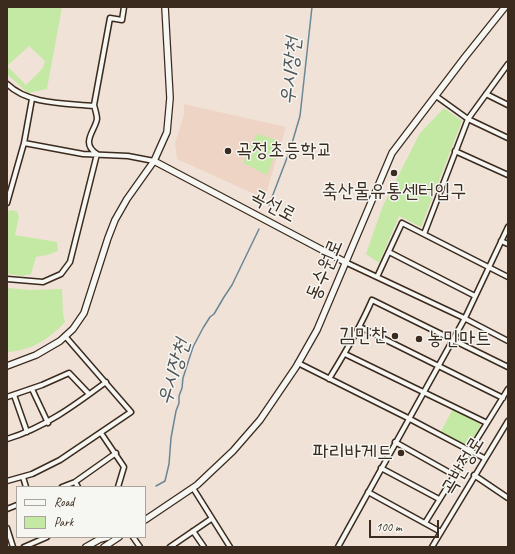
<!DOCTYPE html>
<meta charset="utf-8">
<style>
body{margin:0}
#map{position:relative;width:515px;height:554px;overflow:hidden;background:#f1e2d7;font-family:Caveat,sans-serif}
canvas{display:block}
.frame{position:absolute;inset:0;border:8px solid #3b2a1e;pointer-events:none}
.legend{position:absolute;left:16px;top:486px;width:130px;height:52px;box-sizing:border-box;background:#f6f6f2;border:1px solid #aba49d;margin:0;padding:5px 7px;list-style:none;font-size:12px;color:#3b2a1e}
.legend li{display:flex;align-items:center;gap:8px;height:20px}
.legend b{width:20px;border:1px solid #aba49d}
.scale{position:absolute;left:369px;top:520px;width:70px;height:18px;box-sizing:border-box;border:2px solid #3b2a1e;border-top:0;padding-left:5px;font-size:12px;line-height:14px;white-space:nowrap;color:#3b2a1e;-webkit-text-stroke:3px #f6f6f2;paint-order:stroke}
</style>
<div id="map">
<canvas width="515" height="554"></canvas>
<div class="frame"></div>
<ul class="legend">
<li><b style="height:5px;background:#f6f6f2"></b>Road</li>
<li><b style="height:11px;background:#c3e9a4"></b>Park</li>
</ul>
<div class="scale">100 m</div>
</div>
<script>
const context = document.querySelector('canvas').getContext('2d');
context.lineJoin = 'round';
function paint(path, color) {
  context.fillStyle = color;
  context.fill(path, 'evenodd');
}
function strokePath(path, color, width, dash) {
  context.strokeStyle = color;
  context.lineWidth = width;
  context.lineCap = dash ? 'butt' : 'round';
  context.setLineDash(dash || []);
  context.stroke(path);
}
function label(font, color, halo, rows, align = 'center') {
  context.font = font + ' Caveat,"Poor Story",sans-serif';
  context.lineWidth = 3;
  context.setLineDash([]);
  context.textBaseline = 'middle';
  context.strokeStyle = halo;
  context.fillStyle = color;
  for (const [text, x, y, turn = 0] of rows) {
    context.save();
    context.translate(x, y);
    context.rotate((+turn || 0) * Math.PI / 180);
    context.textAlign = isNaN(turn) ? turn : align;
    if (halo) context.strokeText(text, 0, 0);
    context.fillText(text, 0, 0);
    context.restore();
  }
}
const built = new Path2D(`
 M 184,104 L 286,127 L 266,194 L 263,198 L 177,159 L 175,143 L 184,115 Z`);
const green = new Path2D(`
 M 7,7 L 45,8 L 62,7 L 47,89 L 28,93 L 7,74 ZM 29,46 L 45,61 L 43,68 L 26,85 L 7,66 Z
 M 444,108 L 462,121 L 421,227 L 399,216 L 379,263 L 366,254 L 382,208 L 420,133 Z
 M 257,134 L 280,141 L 267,175 L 243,163 Z
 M 9,210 L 17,211 L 19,217 L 15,235 L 57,242 L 58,251 L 47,255 L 36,257 L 31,274 L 22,276 L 7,274 L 7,218 Z
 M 7,288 L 31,290 L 62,289 L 63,314 L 65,322 C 49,339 31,351 7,352 Z
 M 453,409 L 480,424 L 481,427 L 470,447 L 467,448 L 440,433 Z`);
const stream = new Path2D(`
 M 269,205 L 290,150 L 300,116 L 312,7
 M 156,486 L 165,481 L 169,464 L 171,438 L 176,411 L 179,403 L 179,396 L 182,388 L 183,378 L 193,347 L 203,328 L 210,317 L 214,314 L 224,297 L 232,285 L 259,229`);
const street = new Path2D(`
 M 7,84 C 29,105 65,103 94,106
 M 486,94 L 508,105
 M 436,96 L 468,119 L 508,138
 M 24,143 L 32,99
 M 455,151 L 508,175
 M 97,154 C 80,143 95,131 97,119 C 97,115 95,109 94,105 L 110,18 L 122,20 L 124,7
 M 7,203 L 24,143 L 83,154 L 128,156 L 154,161
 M 424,234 L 468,119 L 508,64
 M 501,241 L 508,244
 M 389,252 L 475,296
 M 345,262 L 462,317 L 508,341
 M 377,277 L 402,223 L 508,277
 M 7,279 L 43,282 L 61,274 L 70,262 L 97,154
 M 360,327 L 503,398
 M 345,354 L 487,423
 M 298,363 L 408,418 L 484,458
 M 329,379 C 345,353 360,328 372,300 L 508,367
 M 32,389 L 48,423
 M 14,395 L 27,432
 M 7,397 L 42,385 L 69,373 L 89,394
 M 101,433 L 124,467 L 118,487
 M 7,439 C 44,428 75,405 106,382
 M 395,442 L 454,475
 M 381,468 L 439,499
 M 474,475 L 508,498
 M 23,477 L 26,487
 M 7,481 L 32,474 L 60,460 L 131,412 L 65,336
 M 75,482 L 78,487
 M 62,487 L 75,482 L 116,453
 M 193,488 L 230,547
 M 368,492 L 441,532
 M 7,509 L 17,505
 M 425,523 L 508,389
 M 7,528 L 13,547
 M 193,531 L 204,547
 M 133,537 L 140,547
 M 24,547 L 47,537
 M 170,547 L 211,519
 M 338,547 L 465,318 L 508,227
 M 432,547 L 508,421`);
const secondary = new Path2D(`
 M 154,161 L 345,262
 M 7,366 L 36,355 L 60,341 L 73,329 L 84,313 L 108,238 L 115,220 L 127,199 L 154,161 L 167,132 L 170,98 L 165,7
 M 145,520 L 197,485 L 233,451 L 260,420 L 296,367 L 317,330 L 392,153 L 465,57 L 505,7
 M 86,547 L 100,539 L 108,537
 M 104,547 L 119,537`);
const markers = [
 [228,151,4,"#3b2a1e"],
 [394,173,4,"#3b2a1e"],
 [395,336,4,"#3b2a1e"],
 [419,339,4,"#3b2a1e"],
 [401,453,4,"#3b2a1e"]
];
const poiNames = [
 ["곡정초등학교",236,151],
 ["축산물유통센터입구",394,192,"center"],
 ["김민찬",387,336,"right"],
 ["농민마트",427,339],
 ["파리바게트",393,453,"right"]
];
const streetNames = [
 ["곡선로",273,206,28],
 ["동수원로",325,270,-67],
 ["곡반정로",463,466,-59]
];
const waterNames = [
 ["우시장천",291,71,-84],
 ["우시장천",174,372,-73]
];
paint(built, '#eed4c4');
paint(green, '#c3e9a4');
strokePath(stream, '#698797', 1.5);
strokePath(street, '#3b2a1e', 7);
strokePath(secondary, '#3b2a1e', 8);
strokePath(street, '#f6f6f2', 4);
strokePath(secondary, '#f6f6f2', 5.5);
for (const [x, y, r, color] of markers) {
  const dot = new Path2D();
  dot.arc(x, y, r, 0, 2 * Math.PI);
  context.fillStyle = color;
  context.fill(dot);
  strokePath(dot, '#f6f6f2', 1.5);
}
label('20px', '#3b2a1e', '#f6f6f2', poiNames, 'left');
label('20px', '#3b2a1e', '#f6f6f2', streetNames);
label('italic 21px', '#52585a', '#f6f6f2', waterNames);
</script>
